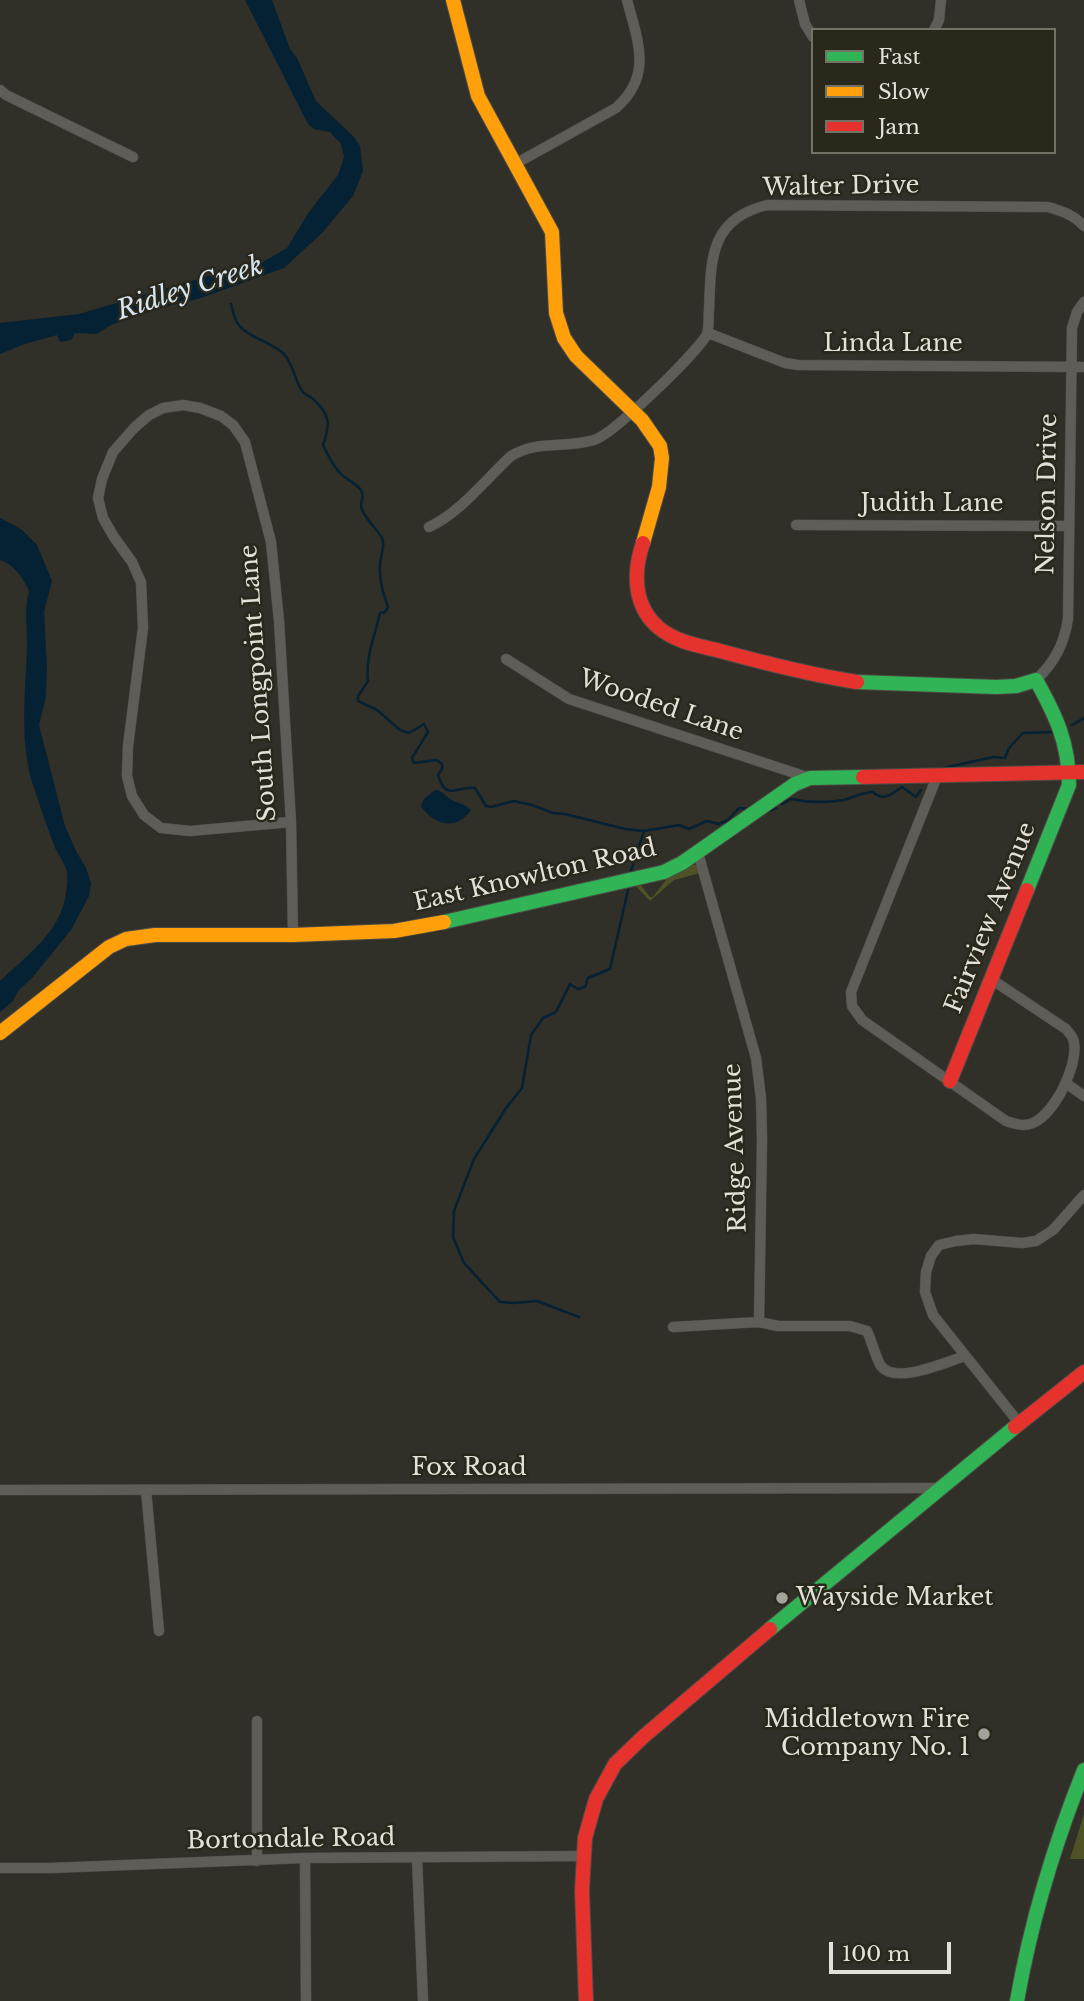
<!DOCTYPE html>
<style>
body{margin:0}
#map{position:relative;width:1084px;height:2001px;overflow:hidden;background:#302f28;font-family:"Libre Baskerville",serif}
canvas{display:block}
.legend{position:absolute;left:811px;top:28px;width:245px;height:126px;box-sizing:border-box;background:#2a271b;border:2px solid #747167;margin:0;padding:9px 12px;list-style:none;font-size:21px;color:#e2e0d9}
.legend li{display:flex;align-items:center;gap:14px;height:35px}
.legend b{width:35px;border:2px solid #747167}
.scale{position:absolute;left:829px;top:1942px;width:122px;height:32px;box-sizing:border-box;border:4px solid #e2e0d9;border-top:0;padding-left:9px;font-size:21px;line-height:24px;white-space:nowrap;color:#e2e0d9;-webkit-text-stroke:5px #2a271b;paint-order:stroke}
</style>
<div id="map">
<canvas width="1084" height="2001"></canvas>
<ul class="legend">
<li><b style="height:9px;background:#30b455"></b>Fast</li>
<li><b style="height:9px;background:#ff9f0a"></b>Slow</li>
<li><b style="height:9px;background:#e5322d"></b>Jam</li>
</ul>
<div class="scale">100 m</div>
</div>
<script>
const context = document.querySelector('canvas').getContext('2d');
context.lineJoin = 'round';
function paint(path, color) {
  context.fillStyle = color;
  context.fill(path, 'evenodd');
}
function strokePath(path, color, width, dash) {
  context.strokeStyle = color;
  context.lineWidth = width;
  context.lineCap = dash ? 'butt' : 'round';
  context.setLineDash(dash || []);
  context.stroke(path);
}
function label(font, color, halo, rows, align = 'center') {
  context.font = font + ' "Libre Baskerville",serif';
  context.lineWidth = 5;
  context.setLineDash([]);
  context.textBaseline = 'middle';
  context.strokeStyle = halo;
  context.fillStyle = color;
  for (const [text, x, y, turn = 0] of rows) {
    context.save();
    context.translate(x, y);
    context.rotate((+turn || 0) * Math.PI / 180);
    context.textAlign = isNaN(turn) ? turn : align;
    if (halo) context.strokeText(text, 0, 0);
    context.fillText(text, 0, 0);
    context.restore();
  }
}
const green = new Path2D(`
 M 690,865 L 697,865 L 700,873 L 674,880 L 650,901 L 634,884 L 640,884 L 650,897 L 653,897 L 669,876 Z
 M 1084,1814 L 1084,1859 L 1070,1859 Z`);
const water = new Path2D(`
 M 245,0 L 272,0 L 290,49 L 297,58 L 316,101 L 354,137 L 360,146 L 363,171 L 353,196 L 322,233 L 284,268 L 198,299 L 156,309 L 111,325 L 97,334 L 75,333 L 71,340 L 60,342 L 57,335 L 25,344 L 0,354 L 0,323 L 79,314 L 225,271 L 249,270 L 287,248 L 309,212 L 338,175 L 344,157 L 341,144 L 330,132 L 314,129 L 308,124 Z
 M 0,518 L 21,529 L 37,545 L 52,581 L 44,612 L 47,668 L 46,697 L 39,725 L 65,826 L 76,851 L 86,868 L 91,883 L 89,896 L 71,930 L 32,978 L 18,991 L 13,1001 L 0,1012 L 0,981 C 26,956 61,932 66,893 C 67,887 68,878 67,872 C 65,864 59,855 55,848 C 47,826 39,804 32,782 C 19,737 26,689 27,644 C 27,625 24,608 29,591 C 23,578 14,564 0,560 Z
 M 435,790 C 443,791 443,794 450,799 C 458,804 464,803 471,810 C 456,831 435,826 421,806 L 424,799 Z`);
const stream = new Path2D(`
 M 231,304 C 233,310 234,319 238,324 C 247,337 271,342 283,353 C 294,364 294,381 303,392 C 305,395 309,396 312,398 C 330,414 331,423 323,445 C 328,455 332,465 340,473 C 346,480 355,482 361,490 C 365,497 361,499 361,506 C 363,518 377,528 382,538 C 386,548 380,555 380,565 C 379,580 383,593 388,607 L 385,612 L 380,613 C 375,636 365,657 368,681 L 358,696 L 358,701 L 377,710 L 400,730 L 409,733 L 424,724 L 428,732 L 412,758 L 414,763 L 437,760 L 442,764 L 442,769 L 438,775 C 447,802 454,786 475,788 L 486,806 L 491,807 L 514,801 L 532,805 L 553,813 L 565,814 L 625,829 L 644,831 L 679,825 L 689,829 L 707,821 L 719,824 L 728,820 L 739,808 L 751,809
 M 1072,725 L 1084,718
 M 944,768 L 993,757 L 1005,758 L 1009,748 L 1023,733 L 1052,732
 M 782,804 L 791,799 C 809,803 826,803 844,800 C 854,797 863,792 873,792 C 883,802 892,794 902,787 L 916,797 L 921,790
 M 769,811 L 776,808
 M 630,874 L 644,831
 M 579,1317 L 537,1301 L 514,1303 L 500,1302 L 464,1263 L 453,1237 L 454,1211 L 474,1159 L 506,1108 L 522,1088 L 531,1035 L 543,1018 L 556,1012 L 570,984 L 578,989 L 585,987 L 588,978 L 610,969 L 628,890`);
const street = new Path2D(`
 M 799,0 L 805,24 L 813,37
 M 934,30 L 939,20 L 941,0
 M 0,90 L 6,95 L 133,157
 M 515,164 L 616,108 C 653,75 638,42 627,0
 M 708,333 L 785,363 L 798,365 L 1084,367
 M 796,525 L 1068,526
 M 429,527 C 460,513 486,479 511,456 C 539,439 565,449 594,440 C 614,434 694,355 706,336 C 710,329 708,317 709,310 C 711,260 709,219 767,205 L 1048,207 C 1062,211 1074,215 1084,226
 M 506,659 L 569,699 L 810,778
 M 1036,680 C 1055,662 1064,644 1068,619 L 1072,328 L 1077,312 L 1084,302
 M 938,774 L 851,992 L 852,1006 L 862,1020 L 1006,1121 C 1015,1124 1024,1127 1033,1123 C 1055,1113 1078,1066 1074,1043 C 1074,1037 1069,1033 1066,1029 L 991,979
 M 291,822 L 190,831 L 161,828 L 144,815 L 132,796 L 127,776 L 128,746 L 143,628 L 141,582 L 132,562 L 114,537 L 103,518 L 98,498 L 102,479 L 113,452 L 134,428 L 149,415 L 163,408 L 183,405 L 200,408 L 221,416 L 233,425 L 245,442 L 271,542 L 279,621 L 291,822 L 293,935
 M 698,853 L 756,1058 L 761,1098 L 762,1139 L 759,1322
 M 1067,1084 L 1084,1096
 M 673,1327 L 759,1322 L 778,1326 L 850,1326 L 867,1331 C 871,1339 877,1361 881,1366 C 896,1385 946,1362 965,1356
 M 1019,1423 L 933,1315 L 925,1292 L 926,1272 L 931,1256 L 939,1245 L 956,1241 L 974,1239 L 1022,1243 L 1036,1241 L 1053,1230 L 1084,1195
 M 0,1490 L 938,1488
 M 146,1490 L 159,1631
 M 257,1721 L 257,1861
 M 305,1858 L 306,2001
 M 417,1858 L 423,2001
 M 0,1868 L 51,1868 L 305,1858 L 584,1856`);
const fast = new Path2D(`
 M 857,682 L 996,687 L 1016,686 L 1036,680 C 1056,716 1069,743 1069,785 L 1027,890
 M 444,922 L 664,872 L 682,863 L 795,784 L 810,778 L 863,777
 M 770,1629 L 1015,1427
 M 1017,2001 C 1031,1921 1054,1845 1084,1770`);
const slow = new Path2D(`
 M 453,0 L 478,96 L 552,232 L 556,313 L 564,338 L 576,356 L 642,420 L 660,446 L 662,458 L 659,487 L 643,543
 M 0,1033 L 109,947 L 126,939 L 155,935 L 293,935 L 394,931 L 444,922`);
const jam = new Path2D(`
 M 643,543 C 633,572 633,606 659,628 C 677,643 702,646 724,652 C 768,664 812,675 857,682
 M 863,777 L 1084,772
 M 950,1081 L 1027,890
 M 1015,1427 L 1084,1372
 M 586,2001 L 582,1891 L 585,1838 L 596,1799 L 615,1764 L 643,1737 L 770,1629`);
const markers = [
 [782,1598,7,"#a4a29b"],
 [984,1734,7,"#a4a29b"]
];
const streetNames = [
 ["Walter Drive",841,187,-1],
 ["Linda Lane",893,344],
 ["Nelson Drive",1048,494,-89],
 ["Judith Lane",932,504],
 ["South Longpoint Lane",259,683,-94],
 ["Wooded Lane",661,706,19],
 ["East Knowlton Road",535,876,-13],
 ["Fairview Avenue",991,918,-68],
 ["Ridge Avenue",736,1148,-92],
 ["Fox Road",469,1468],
 ["Bortondale Road",291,1840,-1]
];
const poiNames = [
 ["Wayside Market",796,1598],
 ["Middletown Fire",970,1720,"right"],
 ["Company No. 1",970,1748,"right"]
];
const waterNames = [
 ["Ridley Creek",190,289,-18]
];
paint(green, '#4f5225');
paint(water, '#052134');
strokePath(stream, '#052134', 2.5);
strokePath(street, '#4c4b46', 11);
strokePath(fast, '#4c4b46', 16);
strokePath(slow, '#4c4b46', 16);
strokePath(jam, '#4c4b46', 16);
strokePath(street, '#5e5d58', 10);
strokePath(fast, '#30b455', 14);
strokePath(slow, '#ff9f0a', 14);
strokePath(jam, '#e5322d', 14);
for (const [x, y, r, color] of markers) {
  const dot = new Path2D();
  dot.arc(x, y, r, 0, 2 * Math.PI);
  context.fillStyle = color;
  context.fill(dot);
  strokePath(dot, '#2a271b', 2.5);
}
label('24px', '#e2e0d9', '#2a271b', streetNames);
label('24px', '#e2e0d9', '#2a271b', poiNames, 'left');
label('italic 26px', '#d5e5f1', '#2a271b', waterNames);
</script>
